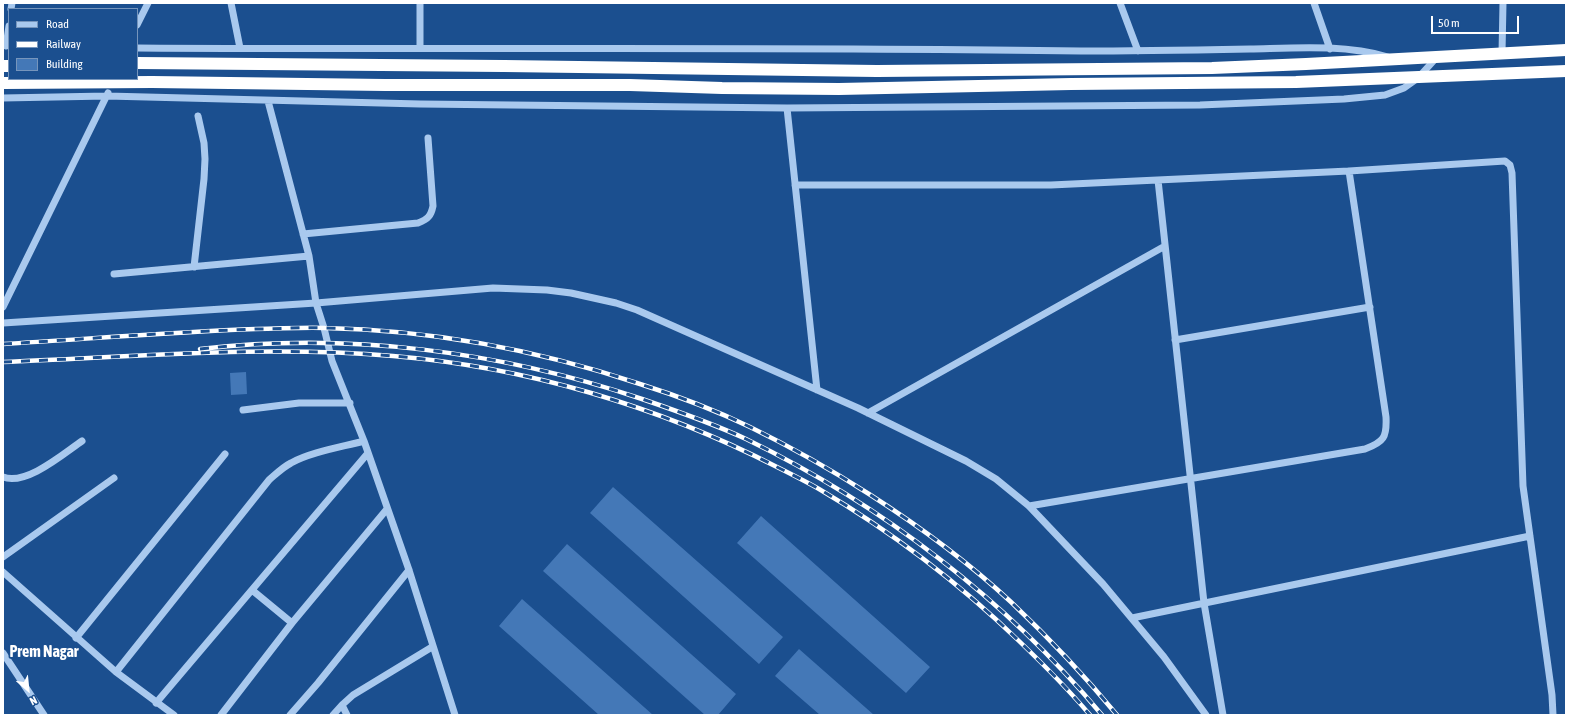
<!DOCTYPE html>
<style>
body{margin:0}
#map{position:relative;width:1569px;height:718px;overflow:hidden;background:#1b4f8f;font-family:"Asap Condensed",sans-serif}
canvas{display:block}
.frame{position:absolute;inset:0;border:4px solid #fff;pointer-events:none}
.legend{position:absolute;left:8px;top:8px;width:130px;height:72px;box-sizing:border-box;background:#1b4f8f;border:1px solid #7695bc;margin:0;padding:5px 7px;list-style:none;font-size:12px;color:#fff}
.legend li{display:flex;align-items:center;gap:8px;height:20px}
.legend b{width:20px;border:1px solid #7695bc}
.north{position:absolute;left:8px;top:670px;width:40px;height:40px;-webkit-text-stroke:3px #1b4f8f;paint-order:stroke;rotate:153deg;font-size:11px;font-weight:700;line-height:16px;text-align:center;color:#fff}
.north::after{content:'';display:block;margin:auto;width:14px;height:18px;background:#fff;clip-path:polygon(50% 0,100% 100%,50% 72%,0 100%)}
.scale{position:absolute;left:1431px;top:16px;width:88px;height:18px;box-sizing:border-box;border:2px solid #fff;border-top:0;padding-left:5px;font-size:12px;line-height:14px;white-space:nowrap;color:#fff;-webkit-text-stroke:3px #1b4f8f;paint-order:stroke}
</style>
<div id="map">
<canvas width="1569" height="718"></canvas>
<div class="frame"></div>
<ul class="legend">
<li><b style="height:5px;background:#a9c9ee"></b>Road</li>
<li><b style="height:5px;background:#fff"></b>Railway</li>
<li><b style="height:11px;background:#4478b7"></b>Building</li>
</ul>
<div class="north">N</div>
<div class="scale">50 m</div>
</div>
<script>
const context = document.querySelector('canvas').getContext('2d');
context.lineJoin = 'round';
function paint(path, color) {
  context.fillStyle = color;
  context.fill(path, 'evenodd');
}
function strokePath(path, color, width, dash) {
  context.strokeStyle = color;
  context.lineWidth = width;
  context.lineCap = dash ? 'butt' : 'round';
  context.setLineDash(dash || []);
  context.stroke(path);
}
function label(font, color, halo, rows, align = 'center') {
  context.font = font + ' "Asap Condensed",sans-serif';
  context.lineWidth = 3.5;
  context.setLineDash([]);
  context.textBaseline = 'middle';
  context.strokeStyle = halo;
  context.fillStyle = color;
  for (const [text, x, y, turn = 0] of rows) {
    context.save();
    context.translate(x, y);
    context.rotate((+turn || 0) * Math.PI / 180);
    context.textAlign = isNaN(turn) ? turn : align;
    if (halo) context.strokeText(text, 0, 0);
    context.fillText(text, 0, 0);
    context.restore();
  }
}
const building = new Path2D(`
 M 246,372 L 247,394 L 231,395 L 230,373 Z
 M 613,487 L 783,637 L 759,664 L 590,513 Z
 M 761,516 L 930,667 L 906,693 L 737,543 Z
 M 567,544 L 736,694 L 718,715 L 705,715 L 543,571 Z
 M 522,599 L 653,715 L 599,715 L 499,626 Z
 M 799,649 L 874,715 L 820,715 L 775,676 Z`);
const minor = new Path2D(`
 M 231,3 L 240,48
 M 420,3 L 420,48
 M 1120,3 L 1138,51
 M 1314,3 L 1330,49
 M 11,9 L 12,3
 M 137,25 L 148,3
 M 6,46 L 9,26
 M 137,48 C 452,50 766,46 1081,51 C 1137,51 1194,50 1250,49 C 1295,48 1344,44 1388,57
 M 1502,53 L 1503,3
 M 3,98 L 107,96 L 420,104 L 787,108 L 1200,105 L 1344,99 L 1385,95 L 1404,88 L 1418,78 L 1437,57
 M 268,101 L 309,256 L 316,303 L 324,328 L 332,361 L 364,441 L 409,570 L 455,715
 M 787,108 L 817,390
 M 1158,180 L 1204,603 L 1223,715
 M 795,185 L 1051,185 L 1349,171 L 1505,161 L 1510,165 L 1512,173 L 1523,486 L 1552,695 L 1553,715
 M 303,234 L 418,223 C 428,219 431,216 433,206 L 428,138
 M 194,267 L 204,179 L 205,159 L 204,143 L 198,116
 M 114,274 L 309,256
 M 3,307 L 108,93
 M 3,323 L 316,303 L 493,288 L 547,290 L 571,293 L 616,303 L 637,310 L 858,408 L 966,461 L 996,479 L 1029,506 L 1103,584 L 1164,657 L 1206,715
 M 1175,340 L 1370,307
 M 243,410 L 299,403 L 350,403
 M 868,413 L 1165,246
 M 3,477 C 26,486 63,454 82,441
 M 1029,506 L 1365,449 C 1384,442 1387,437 1386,417 L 1349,171
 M 3,557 L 114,478
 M 3,572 L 116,672 L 174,715
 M 252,590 L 292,623
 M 1132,618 L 1530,536
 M 76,638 L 225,454
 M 3,653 L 44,715
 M 116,672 L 269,480 C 276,474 283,467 291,463 C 311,452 342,447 364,441
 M 156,703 L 368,453
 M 221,715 L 292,623 L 387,509
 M 290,715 L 318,683 L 409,570
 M 333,715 L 342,705
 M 347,715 L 342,705 L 353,695 L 432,647`);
const highway = new Path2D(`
 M 137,63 L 504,66 L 877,71 L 1212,68 L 1306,64 L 1566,50
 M 3,66 L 9,66
 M 3,83 L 152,82 L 385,85 L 630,85 L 722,88 L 839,89 L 1071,84 L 1296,82 L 1566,71`);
const rail = new Path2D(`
 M 3,344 C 87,339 172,332 256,329 C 279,329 302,327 325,328 C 432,330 538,350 640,384 C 678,396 715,410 750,427 C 791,447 830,469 869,494 C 919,526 968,562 1011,602 C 1049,638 1084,675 1117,715
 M 200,349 C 348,332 500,351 642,399 C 677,411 712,423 746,439 C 882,505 1005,599 1102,715
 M 3,362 C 133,357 263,345 393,356 C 526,367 658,406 777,467 C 791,474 805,481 819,489 C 892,532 959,583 1019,641 C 1044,665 1068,689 1090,715`);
const districtNames = [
 ["Prem Nagar",44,652]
];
paint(building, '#4478b7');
strokePath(minor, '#a9c9ee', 7);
strokePath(highway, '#fff', 12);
strokePath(rail, '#fff', 4.5);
strokePath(rail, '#1b4f8f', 3, [9]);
label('bold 16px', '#fff', '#1b4f8f', districtNames);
</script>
